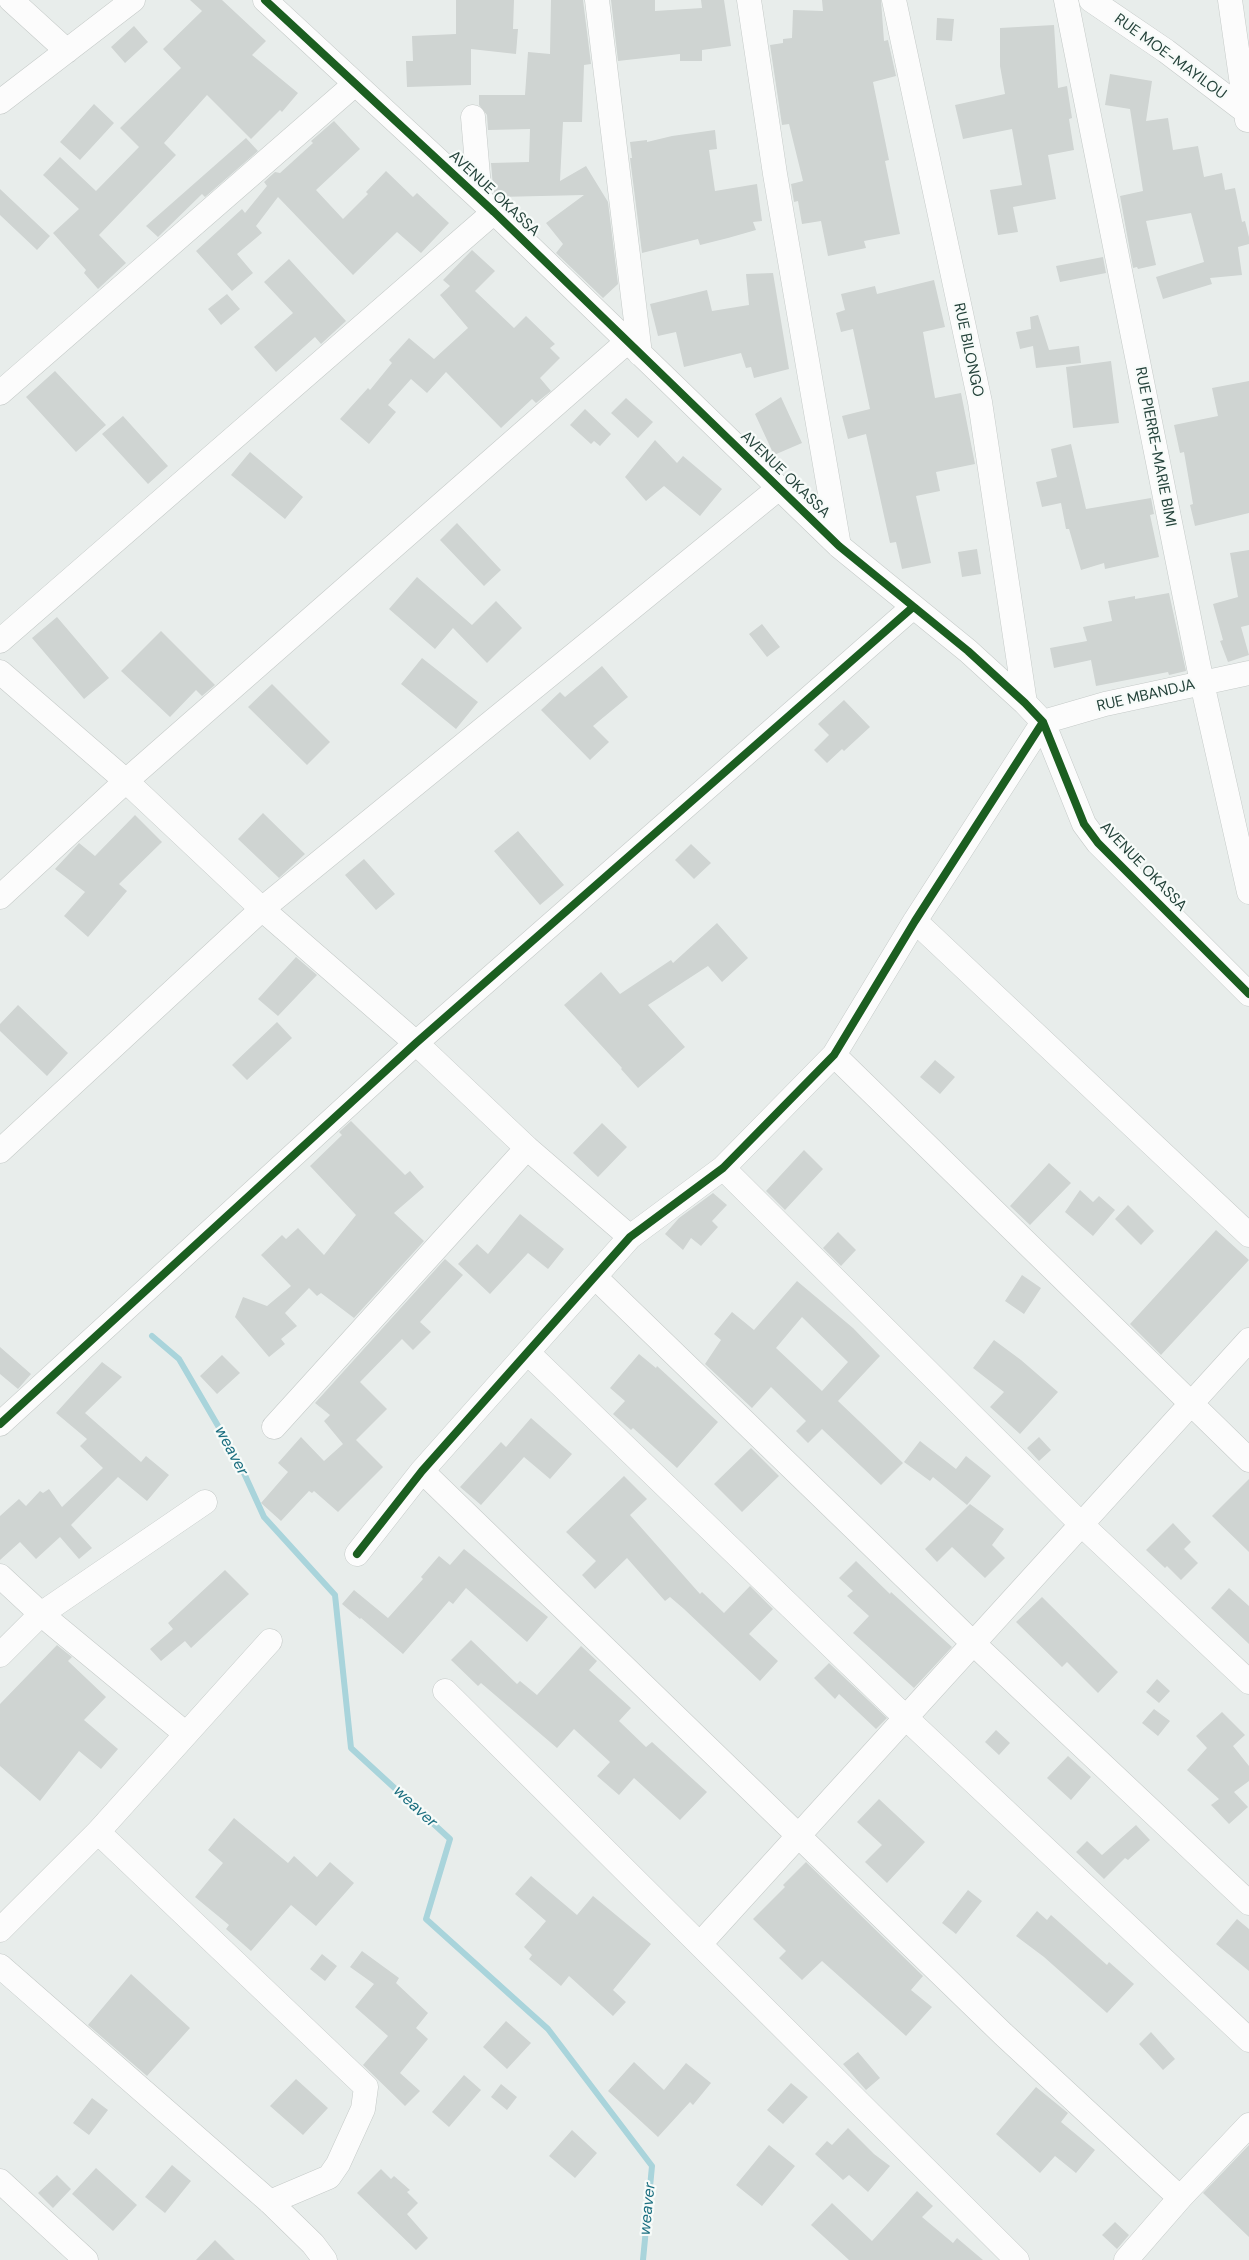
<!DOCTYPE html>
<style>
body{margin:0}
canvas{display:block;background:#e8edeb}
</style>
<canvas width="1249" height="2260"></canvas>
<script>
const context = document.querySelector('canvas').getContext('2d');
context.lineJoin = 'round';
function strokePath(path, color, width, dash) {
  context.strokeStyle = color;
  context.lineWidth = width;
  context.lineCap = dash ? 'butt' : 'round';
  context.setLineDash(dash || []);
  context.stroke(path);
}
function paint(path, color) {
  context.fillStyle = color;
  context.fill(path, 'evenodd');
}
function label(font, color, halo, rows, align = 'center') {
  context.font = font + ' "DM Sans",sans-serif';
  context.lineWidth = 4.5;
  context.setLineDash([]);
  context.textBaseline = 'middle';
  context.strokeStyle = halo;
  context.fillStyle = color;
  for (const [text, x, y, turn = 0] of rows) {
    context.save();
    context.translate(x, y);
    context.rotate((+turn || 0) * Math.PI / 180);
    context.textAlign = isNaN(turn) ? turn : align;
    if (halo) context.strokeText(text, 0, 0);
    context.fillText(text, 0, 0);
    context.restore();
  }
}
const stream = new Path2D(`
 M 152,1336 L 179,1359 L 238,1460 L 264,1517 L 335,1595 L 351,1748 L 450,1839 L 426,1919 L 548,2029 L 652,2166 L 643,2260`);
const building = new Path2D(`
 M 190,0 L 222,0 L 266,41 L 252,55 L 298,93 L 282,112 L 280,110 L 251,139 L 207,95 L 164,143 L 176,155 L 99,235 L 126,263 L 98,289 L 84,273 L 86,270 L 53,233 L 79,209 L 43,175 L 60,157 L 96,191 L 139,147 L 120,128 L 181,68 L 163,49 L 202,11 Z
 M 456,0 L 514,0 L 513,29 L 518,29 L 516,54 L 471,49 L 471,85 L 407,87 L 406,61 L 413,61 L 412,36 L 456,34 Z
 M 551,0 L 583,0 L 591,64 L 584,65 L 582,122 L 563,122 L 560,181 L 586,166 L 608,202 L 618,284 L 603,298 L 556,253 L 563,244 L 546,223 L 584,195 L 498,197 L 494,193 L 493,187 L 491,163 L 529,162 L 530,129 L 488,130 L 487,115 L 479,105 L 479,95 L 525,95 L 528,52 L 550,54 Z
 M 611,0 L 655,0 L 655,11 L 702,8 L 701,0 L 724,0 L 731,46 L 702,50 L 702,61 L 680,61 L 680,54 L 618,61 Z
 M 822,0 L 881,0 L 884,41 L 888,40 L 896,76 L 873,82 L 889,160 L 885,161 L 900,234 L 864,241 L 866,248 L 828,256 L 821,221 L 802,224 L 798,201 L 794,202 L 791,184 L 803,181 L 789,124 L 782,125 L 770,45 L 783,43 L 783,39 L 792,38 L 793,10 L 823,11 Z
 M 937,18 L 954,19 L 952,41 L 936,40 Z
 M 1054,25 L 1058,88 L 1067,86 L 1072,118 L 1069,119 L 1074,150 L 1048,155 L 1056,199 L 1013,207 L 1018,232 L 998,235 L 990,190 L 1022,185 L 1012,129 L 963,139 L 955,105 L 1005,94 L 1000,66 L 1000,28 Z
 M 134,26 L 148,42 L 125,63 L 111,47 Z
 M 1110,74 L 1152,81 L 1146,121 L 1168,118 L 1173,150 L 1198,146 L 1204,177 L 1222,173 L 1225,190 L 1235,188 L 1242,222 L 1245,221 L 1249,237 L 1249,244 L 1238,247 L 1242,275 L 1210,278 L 1212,284 L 1163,299 L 1156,277 L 1204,262 L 1191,213 L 1146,221 L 1156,265 L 1138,269 L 1137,267 L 1133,268 L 1120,196 L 1143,191 L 1130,109 L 1105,105 Z
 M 94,104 L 114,123 L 80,160 L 60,142 Z
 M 334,121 L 360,149 L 316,190 L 343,219 L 368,194 L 366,192 L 386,171 L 413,197 L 417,193 L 449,223 L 421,253 L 397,232 L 353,275 L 278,197 L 256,226 L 262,233 L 237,254 L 253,273 L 232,291 L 196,251 L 242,209 L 245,213 L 267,186 L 264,182 L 275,172 L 280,173 L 313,143 L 311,141 Z
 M 715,130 L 717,149 L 709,150 L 715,191 L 757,184 L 762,221 L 753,222 L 756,230 L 728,238 L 700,245 L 698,239 L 642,253 L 630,158 L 632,158 L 630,142 L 647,140 L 647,142 L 672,136 Z
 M 246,138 L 258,151 L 205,197 L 202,194 L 158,237 L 146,226 Z
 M 0,189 L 50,236 L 37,250 L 0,215 Z
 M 472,250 L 495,271 L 475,291 L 514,328 L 526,316 L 555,344 L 550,348 L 560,358 L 540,378 L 551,391 L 536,403 L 532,399 L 501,428 L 446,372 L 427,393 L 411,379 L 388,405 L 396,412 L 369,444 L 340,419 L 368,388 L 370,390 L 392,363 L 389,360 L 409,338 L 434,359 L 468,328 L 440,295 L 450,286 L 443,280 Z
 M 1103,257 L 1106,273 L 1060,282 L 1056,266 Z
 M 289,259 L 346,321 L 321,344 L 315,337 L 276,372 L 254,347 L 293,313 L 264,282 Z
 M 773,273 L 789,369 L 754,378 L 751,367 L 746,368 L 741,353 L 684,367 L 676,332 L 658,336 L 650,304 L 707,290 L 712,311 L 749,305 L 746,274 Z
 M 934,280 L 945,327 L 923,332 L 935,398 L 961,393 L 975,464 L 936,472 L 940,491 L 916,496 L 931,563 L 902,569 L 896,542 L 890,543 L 866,434 L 848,439 L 842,416 L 870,409 L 853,329 L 841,332 L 836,313 L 845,310 L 841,294 L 875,286 L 877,294 Z
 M 227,294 L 240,309 L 221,325 L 208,309 Z
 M 1038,315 L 1049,350 L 1079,346 L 1081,363 L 1036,368 L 1033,346 L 1020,349 L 1016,332 L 1031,329 L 1030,317 Z
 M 1111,361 L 1119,423 L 1073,428 L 1066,367 Z
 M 55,371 L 106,425 L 76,452 L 26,397 Z
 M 1249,381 L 1249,513 L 1195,526 L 1190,505 L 1193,504 L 1184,452 L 1180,453 L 1174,425 L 1218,416 L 1212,388 Z
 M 781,397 L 802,443 L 774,455 L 755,414 Z
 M 626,398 L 653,422 L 638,438 L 611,413 Z
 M 585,409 L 611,434 L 600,446 L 594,441 L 591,444 L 570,425 Z
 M 123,416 L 168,466 L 148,484 L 102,434 Z
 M 655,440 L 677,463 L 683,456 L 722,489 L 700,516 L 664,486 L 646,501 L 625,477 Z
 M 1071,444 L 1086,509 L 1151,498 L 1154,514 L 1150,515 L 1159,557 L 1105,569 L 1104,563 L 1081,570 L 1069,529 L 1066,529 L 1061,503 L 1042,507 L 1036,482 L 1057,477 L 1051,449 Z
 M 250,452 L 303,497 L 285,519 L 231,475 Z
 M 457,523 L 501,570 L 484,586 L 440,540 Z
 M 977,549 L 981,574 L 962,577 L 958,552 Z
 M 1249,550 L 1249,625 L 1241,627 L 1249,655 L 1228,662 L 1220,641 L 1223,640 L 1213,604 L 1238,597 L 1230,553 Z
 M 417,577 L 472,625 L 496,601 L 522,628 L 487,663 L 453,628 L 435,649 L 389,609 Z
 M 1169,593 L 1186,671 L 1169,675 L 1168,672 L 1096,686 L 1091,660 L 1054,668 L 1050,648 L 1087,641 L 1083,627 L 1112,621 L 1108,601 L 1135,596 L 1135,599 Z
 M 57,617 L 109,678 L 84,699 L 32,638 Z
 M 762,624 L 780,647 L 767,657 L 749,634 Z
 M 161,631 L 215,685 L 202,696 L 196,690 L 170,717 L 121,671 Z
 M 422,658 L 478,702 L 456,729 L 401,684 Z
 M 602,666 L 628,697 L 593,726 L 609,742 L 590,760 L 541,710 L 560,692 L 565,697 Z
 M 272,684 L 330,742 L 307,765 L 248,707 Z
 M 844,700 L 870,727 L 844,751 L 842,749 L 827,763 L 814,750 L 829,735 L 818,724 Z
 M 263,813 L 305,854 L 279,878 L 238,839 Z
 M 135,815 L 162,842 L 119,884 L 127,891 L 88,937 L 64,916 L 85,892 L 55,869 L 79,843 L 95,856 Z
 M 518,831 L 564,885 L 540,905 L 494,851 Z
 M 691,844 L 711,863 L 694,879 L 675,860 Z
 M 364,859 L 395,894 L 376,910 L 345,875 Z
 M 717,923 L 748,958 L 722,982 L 708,966 L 648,1005 L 685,1047 L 638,1088 L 621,1069 L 622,1068 L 564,1005 L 601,972 L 620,994 L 671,960 L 673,963 Z
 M 296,957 L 317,975 L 278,1016 L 258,999 Z
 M 18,1005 L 68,1053 L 47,1076 L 0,1031 L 0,1024 Z
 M 277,1022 L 292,1038 L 247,1080 L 232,1065 Z
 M 935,1060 L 955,1077 L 940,1094 L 920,1077 Z
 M 351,1121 L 405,1175 L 410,1171 L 424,1187 L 394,1213 L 424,1241 L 354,1318 L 321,1293 L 317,1296 L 309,1288 L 285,1313 L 297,1326 L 281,1339 L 285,1344 L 269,1357 L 235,1317 L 243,1297 L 267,1306 L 291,1286 L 261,1255 L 282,1235 L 286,1239 L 298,1228 L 324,1255 L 356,1215 L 310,1166 L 342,1135 L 339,1132 Z
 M 602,1123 L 627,1147 L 598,1177 L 573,1153 Z
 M 804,1150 L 823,1169 L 785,1210 L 766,1191 Z
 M 1049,1163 L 1071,1183 L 1030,1225 L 1010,1206 Z
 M 1080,1190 L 1093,1202 L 1099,1196 L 1115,1210 L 1093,1236 L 1065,1212 Z
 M 713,1193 L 727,1205 L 712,1221 L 718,1227 L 701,1246 L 691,1238 L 683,1250 L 665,1234 L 679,1218 Z
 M 1128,1205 L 1154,1231 L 1141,1245 L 1115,1219 Z
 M 520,1214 L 564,1249 L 548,1269 L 528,1253 L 490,1294 L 458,1264 L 477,1244 L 488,1254 Z
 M 1216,1230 L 1249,1260 L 1161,1355 L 1130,1324 Z
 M 838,1232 L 856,1250 L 841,1266 L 823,1248 Z
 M 445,1259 L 463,1275 L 420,1322 L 431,1332 L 413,1350 L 402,1339 L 360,1382 L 387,1409 L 356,1440 L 383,1467 L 338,1512 L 314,1491 L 312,1493 L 309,1491 L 281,1521 L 261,1503 L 288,1472 L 278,1463 L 301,1437 L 324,1461 L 343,1444 L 324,1421 L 330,1415 L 315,1403 Z
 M 1022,1275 L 1041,1288 L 1024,1314 L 1005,1301 Z
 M 797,1281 L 853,1328 L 880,1356 L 838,1401 L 903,1463 L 881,1485 L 822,1429 L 808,1443 L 796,1431 L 806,1421 L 771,1387 L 752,1408 L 705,1364 L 721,1340 L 714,1334 L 732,1312 L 754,1330 ZM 802,1317 L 848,1362 L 822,1391 L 776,1348 Z
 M 994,1340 L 1021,1360 L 1058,1392 L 1020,1434 L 990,1407 L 1004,1392 L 973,1368 Z
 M 0,1347 L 31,1374 L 18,1389 L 0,1374 Z
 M 639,1354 L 656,1368 L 657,1366 L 718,1422 L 677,1468 L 633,1428 L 631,1430 L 613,1414 L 625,1401 L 610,1388 Z
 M 222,1355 L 240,1373 L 217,1394 L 200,1376 Z
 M 102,1362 L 122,1377 L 85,1413 L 141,1462 L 146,1456 L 169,1475 L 147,1501 L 118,1477 L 71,1525 L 92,1548 L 79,1559 L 60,1537 L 36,1559 L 20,1542 L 0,1560 L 0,1516 L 19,1499 L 26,1506 L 40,1491 L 43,1493 L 49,1489 L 62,1507 L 103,1468 L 80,1446 L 87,1439 L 56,1413 Z
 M 531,1418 L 572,1454 L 550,1479 L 524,1457 L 481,1505 L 460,1487 L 501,1442 L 506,1447 Z
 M 1039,1437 L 1051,1450 L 1039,1461 L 1027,1448 Z
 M 920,1441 L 956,1469 L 966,1456 L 991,1476 L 967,1505 L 933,1477 L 930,1481 L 904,1462 Z
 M 751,1448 L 779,1476 L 742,1512 L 714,1484 Z
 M 624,1476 L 647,1499 L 630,1515 L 700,1594 L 702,1592 L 724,1613 L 750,1586 L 773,1609 L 749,1634 L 778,1661 L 760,1681 L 684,1609 L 670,1597 L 665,1601 L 627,1558 L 595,1589 L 582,1575 L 596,1561 L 566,1532 Z
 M 1249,1479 L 1249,1552 L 1212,1516 Z
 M 970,1504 L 1004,1529 L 992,1545 L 1005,1558 L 985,1578 L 952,1547 L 937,1562 L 925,1549 Z
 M 1173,1523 L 1191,1542 L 1184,1549 L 1198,1563 L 1181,1580 L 1167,1566 L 1165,1568 L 1146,1550 Z
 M 464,1549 L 548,1617 L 527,1642 L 466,1588 L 453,1604 L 449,1601 L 403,1654 L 361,1618 L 360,1619 L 342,1604 L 354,1590 L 388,1618 L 423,1579 L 421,1577 L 439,1556 L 450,1565 Z
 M 856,1561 L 890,1594 L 891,1592 L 952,1647 L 914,1688 L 853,1633 L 869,1616 L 847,1596 L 853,1591 L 839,1578 Z
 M 225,1570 L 249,1594 L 191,1648 L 185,1641 L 161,1661 L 150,1649 L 173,1629 L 168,1623 Z
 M 1229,1588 L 1249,1606 L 1249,1644 L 1211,1608 Z
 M 1042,1597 L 1118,1672 L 1098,1693 L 1067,1662 L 1062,1667 L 1016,1622 Z
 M 471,1640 L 517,1684 L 520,1681 L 537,1695 L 581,1646 L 597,1661 L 589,1670 L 631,1708 L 619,1721 L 646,1747 L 652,1742 L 707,1792 L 680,1820 L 634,1778 L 619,1795 L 597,1776 L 610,1762 L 574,1729 L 557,1748 L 481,1683 L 478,1686 L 451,1660 Z
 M 57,1645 L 72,1657 L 68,1661 L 106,1697 L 84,1720 L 118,1749 L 101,1769 L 79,1751 L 40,1801 L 0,1766 L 0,1704 Z
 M 829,1663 L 887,1718 L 876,1729 L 839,1694 L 835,1699 L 814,1678 Z
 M 1157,1679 L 1170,1691 L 1159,1703 L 1146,1692 Z
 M 1154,1709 L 1170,1721 L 1158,1736 L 1142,1723 Z
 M 1222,1712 L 1245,1735 L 1233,1746 L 1249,1766 L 1249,1781 L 1234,1792 L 1248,1807 L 1229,1824 L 1211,1805 L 1219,1799 L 1187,1770 L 1207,1748 L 1196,1736 Z
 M 996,1730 L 1010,1743 L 999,1755 L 985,1742 Z
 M 1068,1756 L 1091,1777 L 1071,1800 L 1047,1778 Z
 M 879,1799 L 925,1842 L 887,1883 L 865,1862 L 882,1845 L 857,1822 Z
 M 234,1818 L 288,1863 L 294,1856 L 317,1877 L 330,1862 L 354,1883 L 316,1926 L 291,1905 L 251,1951 L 226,1929 L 229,1925 L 195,1897 L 223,1863 L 208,1850 Z
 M 1136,1825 L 1150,1840 L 1128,1860 L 1125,1858 L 1104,1879 L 1076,1852 L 1087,1841 L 1102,1855 Z
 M 806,1862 L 923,1976 L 911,1990 L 932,2007 L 906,2036 L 822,1961 L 802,1980 L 779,1958 L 786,1951 L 753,1919 L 785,1887 L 783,1885 Z
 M 531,1876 L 577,1915 L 593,1896 L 651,1944 L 613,1990 L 626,2002 L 613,2016 L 569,1976 L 561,1986 L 529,1959 L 532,1955 L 524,1947 L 546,1921 L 515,1894 Z
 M 968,1890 L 982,1901 L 956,1934 L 942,1923 Z
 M 1037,1911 L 1047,1920 L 1051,1915 L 1107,1965 L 1109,1962 L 1134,1984 L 1107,2013 L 1044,1957 L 1016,1936 Z
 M 1237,1919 L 1249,1929 L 1249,1971 L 1216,1944 Z
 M 362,1951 L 399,1978 L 396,1983 L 428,2013 L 416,2028 L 428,2039 L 400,2073 L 420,2091 L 405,2106 L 363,2065 L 388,2036 L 355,2007 L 374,1984 L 350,1967 Z
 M 322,1954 L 337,1966 L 325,1981 L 310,1969 Z
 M 131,1974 L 190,2028 L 147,2076 L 88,2025 Z
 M 506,2021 L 531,2043 L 507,2069 L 483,2047 Z
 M 1151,2032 L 1175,2059 L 1163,2070 L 1139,2044 Z
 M 858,2052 L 880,2078 L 866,2090 L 843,2064 Z
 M 634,2062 L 664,2090 L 686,2063 L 711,2083 L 693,2105 L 690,2102 L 658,2137 L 608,2091 Z
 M 464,2075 L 481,2090 L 449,2127 L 432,2112 Z
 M 296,2079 L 328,2108 L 303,2135 L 270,2106 Z
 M 791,2083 L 808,2097 L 783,2124 L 767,2110 Z
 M 501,2084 L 517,2097 L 507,2110 L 491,2097 Z
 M 1036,2087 L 1068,2113 L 1061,2122 L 1095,2150 L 1076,2173 L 1055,2156 L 1040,2173 L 996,2134 Z
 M 92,2098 L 108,2110 L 89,2135 L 73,2123 Z
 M 848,2128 L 874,2154 L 890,2166 L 868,2192 L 849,2175 L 843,2180 L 815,2154 L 827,2141 L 832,2145 Z
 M 572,2130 L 597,2153 L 575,2178 L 549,2156 Z
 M 769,2145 L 795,2166 L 762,2206 L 736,2185 Z
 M 1249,2145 L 1249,2237 L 1203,2193 Z
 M 172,2165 L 191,2181 L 165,2213 L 145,2197 Z
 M 96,2168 L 137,2205 L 113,2231 L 72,2194 Z
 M 381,2169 L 391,2179 L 394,2176 L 410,2190 L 407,2192 L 418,2203 L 407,2214 L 428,2238 L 416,2250 L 357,2193 Z
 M 57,2175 L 71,2189 L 53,2208 L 38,2193 Z
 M 917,2191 L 933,2206 L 922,2217 L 953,2243 L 957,2238 L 983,2260 L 849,2260 L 811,2225 L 832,2203 L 872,2241 Z
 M 1115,2222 L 1129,2235 L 1117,2249 L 1102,2235 Z
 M 215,2240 L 235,2260 L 196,2260 Z`);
const street = new Path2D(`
 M 11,0 L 67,51
 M 265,0 L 494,212 L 839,546 L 968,651 L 1025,703 L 1043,722 L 1084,824 L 1098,843 L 1249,994
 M 597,0 L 640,354
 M 749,0 L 775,174 L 839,546
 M 894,0 L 980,402 L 1025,703
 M 1066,0 L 1202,683 L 1249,892
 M 1091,0 L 1166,51 L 1249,114
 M 1230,0 L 1247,120
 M 0,102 L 133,0
 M 473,117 L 480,199
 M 0,393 L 355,84
 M 0,641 L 494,212
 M 0,672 L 126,781 L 262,909 L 416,1043 L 527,1148 L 630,1237
 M 1043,722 L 1105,704 L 1249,673
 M 0,897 L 126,781 L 628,341
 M 915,921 L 1249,1235
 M 834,1055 L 1249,1460
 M 0,1151 L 262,909 L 779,488
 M 723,1168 L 1081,1524 L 1249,1682
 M 595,1277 L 974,1644 L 1249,1903
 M 528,1353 L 906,1718 L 1249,2040
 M 0,1424 L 416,1043 L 913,607
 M 274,1427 L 527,1148
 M 422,1471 L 1003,2034 L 1180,2198
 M 357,1554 L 422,1471 L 630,1237 L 723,1168 L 834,1055 L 915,921 L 1043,722
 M 0,1576 L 41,1614 L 186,1734
 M 0,1655 L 41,1614 L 205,1502
 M 445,1691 L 1017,2260
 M 98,1832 L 366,2087 L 363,2109 L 338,2164 L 329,2177 L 270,2202
 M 0,1930 L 98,1832 L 270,1641
 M 700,1944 L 1249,1340
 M 0,1966 L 270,2202 L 313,2244 L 325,2260
 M 0,2181 L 86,2260
 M 1126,2260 L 1180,2198 L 1249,2125`);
const cycleway = new Path2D(`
 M 265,0 L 494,212 L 839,546 L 968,651 L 1025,703 L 1043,722 L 1084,824 L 1098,843 L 1249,994
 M 0,1424 L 416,1043 L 913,607
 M 357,1554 L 422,1471 L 630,1237 L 723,1168 L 834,1055 L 915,921 L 1043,722`);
const streetNames = [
 ["RUE MOE-MAYILOU",1170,57,36],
 ["AVENUE OKASSA",494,194,43],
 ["RUE BILONGO",968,350,78],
 ["RUE PIERRE-MARIE BIMI",1155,447,79],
 ["AVENUE OKASSA",785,475,44],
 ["RUE MBANDJA",1146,696,-13],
 ["AVENUE OKASSA",1143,867,46]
];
const waterNames = [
 ["weaver",231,1451,62],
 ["weaver",415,1807,43],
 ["weaver",648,2209,-84]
];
strokePath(stream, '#a9d4db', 6);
paint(building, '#cfd4d2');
strokePath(street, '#c5cac8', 25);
strokePath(street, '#fcfcfc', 24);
strokePath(cycleway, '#1b5e20', 8);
label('15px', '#24423a', '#f7fbf9', streetNames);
label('italic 16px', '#1c6f80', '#f7fbf9', waterNames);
</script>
